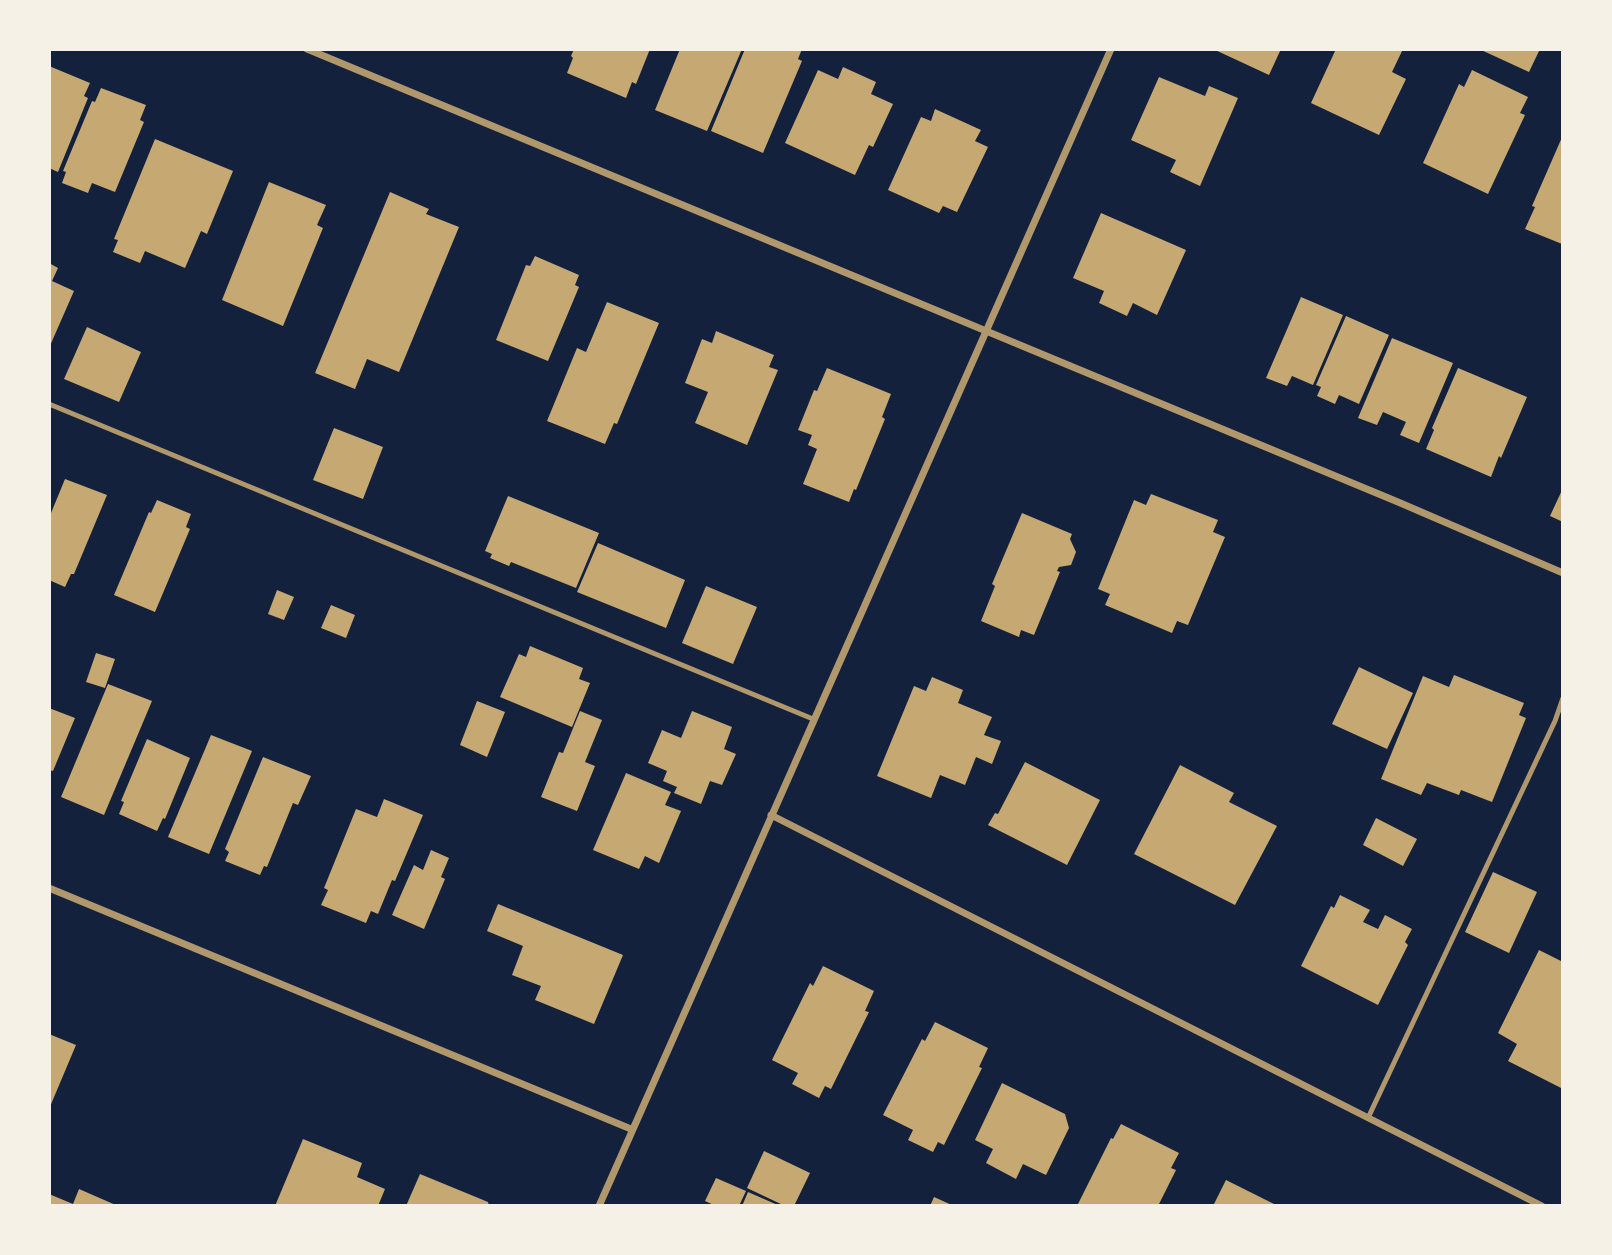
<!DOCTYPE html>
<style>
body{margin:0}
#map{position:relative;width:1612px;height:1255px;overflow:hidden;background:#14213d;font-family:"Roboto Condensed",sans-serif}
canvas{display:block}
.frame{position:absolute;inset:0;border:51px solid #f6f1e7;pointer-events:none}
</style>
<div id="map">
<canvas width="1612" height="1255"></canvas>
<div class="frame"></div>
</div>
<script>
const context = document.querySelector('canvas').getContext('2d');
context.lineJoin = 'round';
function paint(path, color) {
  context.fillStyle = color;
  context.fill(path, 'evenodd');
}
function strokePath(path, color, width, dash) {
  context.strokeStyle = color;
  context.lineWidth = width;
  context.lineCap = dash ? 'butt' : 'round';
  context.setLineDash(dash || []);
  context.stroke(path);
}
const building = new Path2D(`
 M 574,49 L 650,49 L 636,84 L 632,82 L 626,98 L 567,73 L 573,58 L 571,56 Z
 M 680,49 L 742,49 L 707,131 L 655,110 Z
 M 745,49 L 802,49 L 798,59 L 802,61 L 763,153 L 711,131 Z
 M 1213,49 L 1281,49 L 1269,75 Z
 M 1336,49 L 1403,49 L 1392,72 L 1406,79 L 1379,135 L 1311,103 Z
 M 1479,49 L 1540,49 L 1529,72 Z
 M 49,66 L 90,83 L 84,96 L 88,98 L 58,172 L 49,168 Z
 M 843,67 L 876,82 L 871,94 L 893,104 L 873,147 L 869,145 L 855,175 L 785,143 L 818,70 L 838,79 Z
 M 1472,70 L 1528,97 L 1520,113 L 1525,115 L 1488,194 L 1423,163 L 1459,84 L 1464,87 Z
 M 1159,77 L 1205,96 L 1209,86 L 1238,98 L 1200,186 L 1170,172 L 1176,160 L 1131,140 Z
 M 101,88 L 146,105 L 140,120 L 144,122 L 115,192 L 92,183 L 88,193 L 62,183 L 66,172 L 63,171 L 92,101 L 95,102 Z
 M 935,109 L 981,130 L 975,141 L 988,147 L 957,212 L 943,206 L 939,213 L 888,190 L 921,117 L 931,121 Z
 M 1563,135 L 1563,242 L 1562,244 L 1525,229 L 1535,207 L 1532,206 Z
 M 155,139 L 233,171 L 207,234 L 201,231 L 185,268 L 145,251 L 140,263 L 113,252 L 118,240 L 114,239 Z
 M 269,182 L 326,205 L 317,225 L 323,228 L 283,326 L 222,300 Z
 M 390,192 L 429,209 L 426,214 L 459,227 L 399,372 L 367,359 L 355,389 L 315,373 Z
 M 1101,213 L 1186,250 L 1157,315 L 1133,303 L 1127,316 L 1099,303 L 1104,291 L 1073,278 Z
 M 535,256 L 579,275 L 575,285 L 579,287 L 548,361 L 496,340 L 526,265 L 530,266 Z
 M 49,263 L 58,268 L 52,281 L 74,291 L 49,348 Z
 M 1301,297 L 1343,315 L 1313,385 L 1292,376 L 1287,386 L 1266,378 Z
 M 607,302 L 659,323 L 617,424 L 614,423 L 605,444 L 547,421 L 577,348 L 586,352 Z
 M 1346,316 L 1389,335 L 1359,404 L 1339,395 L 1335,404 L 1317,396 L 1321,387 L 1316,385 Z
 M 87,327 L 141,352 L 119,402 L 64,379 Z
 M 716,331 L 774,355 L 769,367 L 778,370 L 747,445 L 695,423 L 708,392 L 685,383 L 702,339 L 712,343 Z
 M 1392,338 L 1453,363 L 1419,443 L 1400,435 L 1406,422 L 1383,412 L 1377,425 L 1358,418 Z
 M 827,368 L 891,394 L 882,417 L 885,419 L 856,490 L 854,489 L 849,502 L 803,484 L 817,449 L 808,445 L 812,435 L 798,430 L 814,390 L 817,391 Z
 M 1458,368 L 1527,397 L 1501,458 L 1499,456 L 1491,477 L 1426,449 L 1434,430 L 1432,428 Z
 M 334,428 L 383,447 L 363,499 L 313,480 Z
 M 65,479 L 107,495 L 74,574 L 71,574 L 65,587 L 49,580 L 49,518 Z
 M 1563,488 L 1563,522 L 1550,516 Z
 M 1151,494 L 1218,520 L 1213,532 L 1225,537 L 1188,625 L 1177,621 L 1172,633 L 1105,605 L 1110,594 L 1098,589 L 1134,500 L 1146,505 Z
 M 508,496 L 599,533 L 576,588 L 511,562 L 509,566 L 490,558 L 492,554 L 485,551 Z
 M 157,500 L 191,514 L 186,527 L 190,529 L 155,612 L 114,595 L 149,512 L 151,513 Z
 M 1022,513 L 1072,534 L 1070,539 L 1076,552 L 1071,565 L 1059,567 L 1057,571 L 1060,572 L 1034,635 L 1021,630 L 1019,637 L 981,621 L 995,586 L 992,584 Z
 M 598,543 L 685,580 L 666,628 L 577,592 Z
 M 706,586 L 757,607 L 733,664 L 682,643 Z
 M 277,590 L 294,597 L 284,620 L 268,614 Z
 M 331,605 L 355,615 L 346,638 L 321,628 Z
 M 530,646 L 583,668 L 579,679 L 590,683 L 572,727 L 500,697 L 519,654 L 526,657 Z
 M 96,653 L 115,659 L 105,688 L 86,682 Z
 M 1359,667 L 1413,693 L 1387,749 L 1332,724 Z
 M 1454,675 L 1524,703 L 1519,715 L 1526,718 L 1492,802 L 1461,790 L 1459,795 L 1427,783 L 1421,795 L 1381,779 L 1423,676 L 1449,687 Z
 M 932,677 L 963,690 L 958,703 L 992,717 L 984,735 L 1001,741 L 992,764 L 976,757 L 965,785 L 940,775 L 931,798 L 877,776 L 914,686 L 926,691 Z
 M 108,684 L 152,701 L 104,815 L 61,797 Z
 M 477,701 L 505,712 L 487,757 L 460,745 Z
 M 49,708 L 75,718 L 53,771 L 49,770 Z
 M 580,711 L 602,720 L 585,762 L 595,766 L 577,811 L 541,797 L 559,752 L 563,753 Z
 M 692,711 L 732,727 L 724,749 L 736,754 L 722,785 L 710,781 L 701,804 L 674,793 L 677,787 L 663,781 L 667,771 L 648,763 L 662,730 L 681,738 Z
 M 211,735 L 252,751 L 209,854 L 168,837 Z
 M 147,739 L 190,758 L 165,819 L 163,818 L 157,831 L 119,814 L 124,802 L 121,801 Z
 M 263,757 L 311,776 L 298,805 L 293,803 L 267,867 L 264,866 L 260,875 L 225,861 L 229,852 L 225,849 Z
 M 1025,762 L 1100,800 L 1067,865 L 988,825 L 995,813 L 998,814 Z
 M 1180,765 L 1234,793 L 1229,802 L 1277,826 L 1235,905 L 1134,854 Z
 M 626,773 L 671,792 L 665,805 L 681,811 L 659,863 L 645,856 L 639,869 L 593,850 Z
 M 384,799 L 423,815 L 395,881 L 392,880 L 378,914 L 371,911 L 366,923 L 321,905 L 328,890 L 324,888 L 356,809 L 377,817 Z
 M 1376,818 L 1417,839 L 1403,866 L 1363,845 Z
 M 431,850 L 449,858 L 441,877 L 445,879 L 424,929 L 392,915 L 414,865 L 423,870 Z
 M 1493,872 L 1537,892 L 1509,953 L 1465,932 Z
 M 1340,895 L 1370,910 L 1363,922 L 1378,929 L 1385,915 L 1412,929 L 1405,942 L 1408,945 L 1378,1005 L 1301,966 L 1331,906 L 1334,908 Z
 M 498,904 L 623,955 L 594,1024 L 535,1000 L 541,986 L 512,975 L 523,946 L 487,931 Z
 M 1539,950 L 1563,962 L 1563,1089 L 1508,1061 L 1517,1044 L 1498,1033 Z
 M 823,966 L 874,991 L 865,1011 L 869,1012 L 831,1089 L 825,1086 L 819,1098 L 792,1084 L 798,1073 L 772,1060 L 810,983 L 813,986 Z
 M 935,1022 L 988,1048 L 979,1067 L 982,1068 L 944,1145 L 938,1142 L 933,1152 L 908,1140 L 913,1130 L 883,1115 L 922,1039 L 925,1041 Z
 M 49,1034 L 76,1045 L 49,1109 Z
 M 1002,1083 L 1065,1114 L 1069,1128 L 1046,1175 L 1023,1164 L 1016,1179 L 986,1163 L 993,1149 L 975,1140 Z
 M 1121,1124 L 1179,1153 L 1171,1168 L 1176,1170 L 1159,1204 L 1164,1206 L 1077,1206 L 1111,1138 L 1113,1139 Z
 M 303,1139 L 362,1163 L 357,1177 L 385,1189 L 378,1206 L 275,1206 Z
 M 764,1151 L 810,1173 L 794,1206 L 785,1206 L 747,1188 Z
 M 420,1174 L 488,1202 L 489,1206 L 406,1206 Z
 M 716,1178 L 746,1191 L 739,1206 L 716,1206 L 705,1201 Z
 M 1226,1180 L 1278,1206 L 1213,1206 Z
 M 79,1189 L 118,1206 L 49,1206 L 49,1194 L 73,1204 Z
 M 748,1192 L 780,1206 L 742,1206 Z
 M 934,1197 L 954,1206 L 930,1206 Z`);
const service = new Path2D(`
 M 49,404 L 813,719
 M 1368,1118 L 1555,721 L 1563,698`);
const minor = new Path2D(`
 M 307,49 L 1398,502 L 1563,573
 M 771,815 L 1542,1206
 M 49,888 L 631,1129
 M 599,1206 L 1111,49`);
paint(building, '#c6a872');
strokePath(service, '#b1986c', 5);
strokePath(minor, '#b1986c', 7);
</script>
